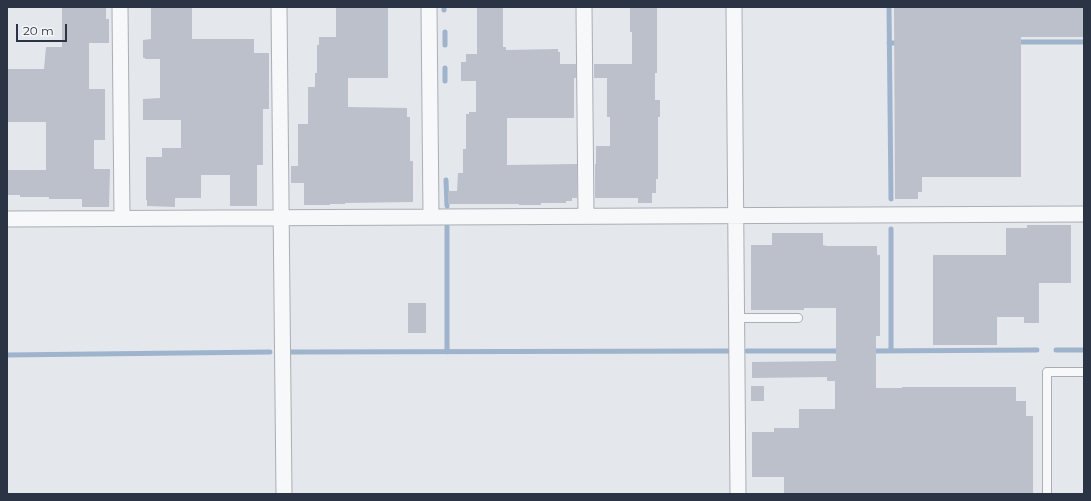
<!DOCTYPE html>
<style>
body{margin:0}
#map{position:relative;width:1091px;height:501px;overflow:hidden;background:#e4e7ec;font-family:Montserrat,sans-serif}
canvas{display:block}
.frame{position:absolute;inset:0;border:8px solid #2b3445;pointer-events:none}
.scale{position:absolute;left:16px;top:24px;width:51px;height:18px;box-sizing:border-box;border:2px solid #2b3445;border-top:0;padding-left:5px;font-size:12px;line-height:14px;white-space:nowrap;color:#2b3445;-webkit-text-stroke:3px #f4f6f9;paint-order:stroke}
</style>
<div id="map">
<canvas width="1091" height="501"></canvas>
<div class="frame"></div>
<div class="scale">20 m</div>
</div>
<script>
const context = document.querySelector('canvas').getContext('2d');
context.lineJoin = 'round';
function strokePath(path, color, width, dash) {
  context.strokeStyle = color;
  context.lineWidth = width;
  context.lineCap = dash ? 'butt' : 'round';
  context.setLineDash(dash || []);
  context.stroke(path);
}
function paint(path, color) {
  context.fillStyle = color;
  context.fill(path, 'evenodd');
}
const stream = new Path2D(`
 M 444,7 L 444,10
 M 889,7 L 891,199
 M 445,32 L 445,45
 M 1015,42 L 1084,42
 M 889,43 L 901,43
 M 445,68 L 445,81
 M 446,180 L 447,206
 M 447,227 L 447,352
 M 891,229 L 891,351
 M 1056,350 L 1084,350
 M 747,351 L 842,351
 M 870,351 L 1037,350
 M 290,352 L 728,351
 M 7,355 L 270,352`);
const building = new Path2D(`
 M 62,7 L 106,7 L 106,19 L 109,19 L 109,43 L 89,43 L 89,89 L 105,89 L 105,140 L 94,140 L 94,169 L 110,169 L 109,207 L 82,207 L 82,199 L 49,199 L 49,197 L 20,197 L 20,195 L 7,195 L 7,170 L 46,170 L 46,122 L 7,122 L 7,69 L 44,69 L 46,47 L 62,47 Z
 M 151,7 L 192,7 L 192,39 L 254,39 L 254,53 L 269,53 L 269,109 L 263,109 L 263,165 L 257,165 L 257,206 L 230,206 L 230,175 L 201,175 L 201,198 L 175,198 L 175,207 L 147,206 L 147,200 L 146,200 L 146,157 L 162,157 L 162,148 L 181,148 L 181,120 L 143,120 L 143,99 L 160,98 L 160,59 L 145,59 L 145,58 L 143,58 L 143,40 L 151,39 Z
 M 336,7 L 388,7 L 388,78 L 348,78 L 348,107 L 407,108 L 407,117 L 410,117 L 410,161 L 413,161 L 413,202 L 345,203 L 345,204 L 330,204 L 330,205 L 304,205 L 304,183 L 291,183 L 291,166 L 298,166 L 298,124 L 308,124 L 308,87 L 315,87 L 315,73 L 317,73 L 317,45 L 319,45 L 319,37 L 336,37 Z
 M 477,7 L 503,7 L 503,47 L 506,47 L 506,50 L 558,49 L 558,52 L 560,52 L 560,64 L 576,64 L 576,78 L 574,78 L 574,118 L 507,118 L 507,165 L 577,164 L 577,198 L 572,198 L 572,201 L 566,201 L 566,203 L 541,203 L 541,205 L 519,205 L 519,204 L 448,204 L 448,191 L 457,191 L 458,173 L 463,173 L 463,149 L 466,149 L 466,114 L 469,114 L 469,112 L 476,112 L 476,81 L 461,81 L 461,62 L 466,62 L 466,54 L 477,54 Z
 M 630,7 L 657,7 L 657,73 L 655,73 L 655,100 L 660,100 L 660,117 L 658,117 L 658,179 L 656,179 L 656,193 L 652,193 L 652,203 L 638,203 L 638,198 L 595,198 L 595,164 L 596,164 L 596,146 L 610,146 L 610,117 L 607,117 L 607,78 L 594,78 L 594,64 L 632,64 L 632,32 L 630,32 Z
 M 894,7 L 1084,7 L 1084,37 L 1021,37 L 1021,177 L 922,177 L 922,192 L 918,192 L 918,199 L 895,199 Z
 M 1027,225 L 1071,225 L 1071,283 L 1039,283 L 1039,323 L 1024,323 L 1024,317 L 997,317 L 997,345 L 933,345 L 933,255 L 1006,255 L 1006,228 L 1027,228 Z
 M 772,233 L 823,233 L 823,245 L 827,246 L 877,246 L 877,255 L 880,255 L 880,336 L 876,336 L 876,388 L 902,388 L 902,387 L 1016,387 L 1016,401 L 1026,401 L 1026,416 L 1033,416 L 1033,494 L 784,494 L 784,477 L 752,477 L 752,432 L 774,432 L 774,428 L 799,428 L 799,409 L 835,409 L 835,381 L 827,381 L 827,377 L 752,378 L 752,362 L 836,361 L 836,308 L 804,308 L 804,310 L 751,310 L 751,245 L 772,245 Z
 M 408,303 L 426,303 L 426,333 L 408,333 Z
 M 751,386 L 764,386 L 764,401 L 751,401 Z`);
const service = new Path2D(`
 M 736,318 L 798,318
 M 1047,494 L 1047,372 L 1084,372`);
const minor = new Path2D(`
 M 120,7 L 122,218
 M 279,7 L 284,494
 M 429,7 L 431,217
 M 584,7 L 586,216
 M 734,7 L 738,494
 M 7,219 L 1084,214`);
strokePath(stream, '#9fb4cc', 5);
paint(building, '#bbc0ca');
strokePath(service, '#a9aeb7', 10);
strokePath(minor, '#a9aeb7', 17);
strokePath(service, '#f7f8fa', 8);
strokePath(minor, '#f7f8fa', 15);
</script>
